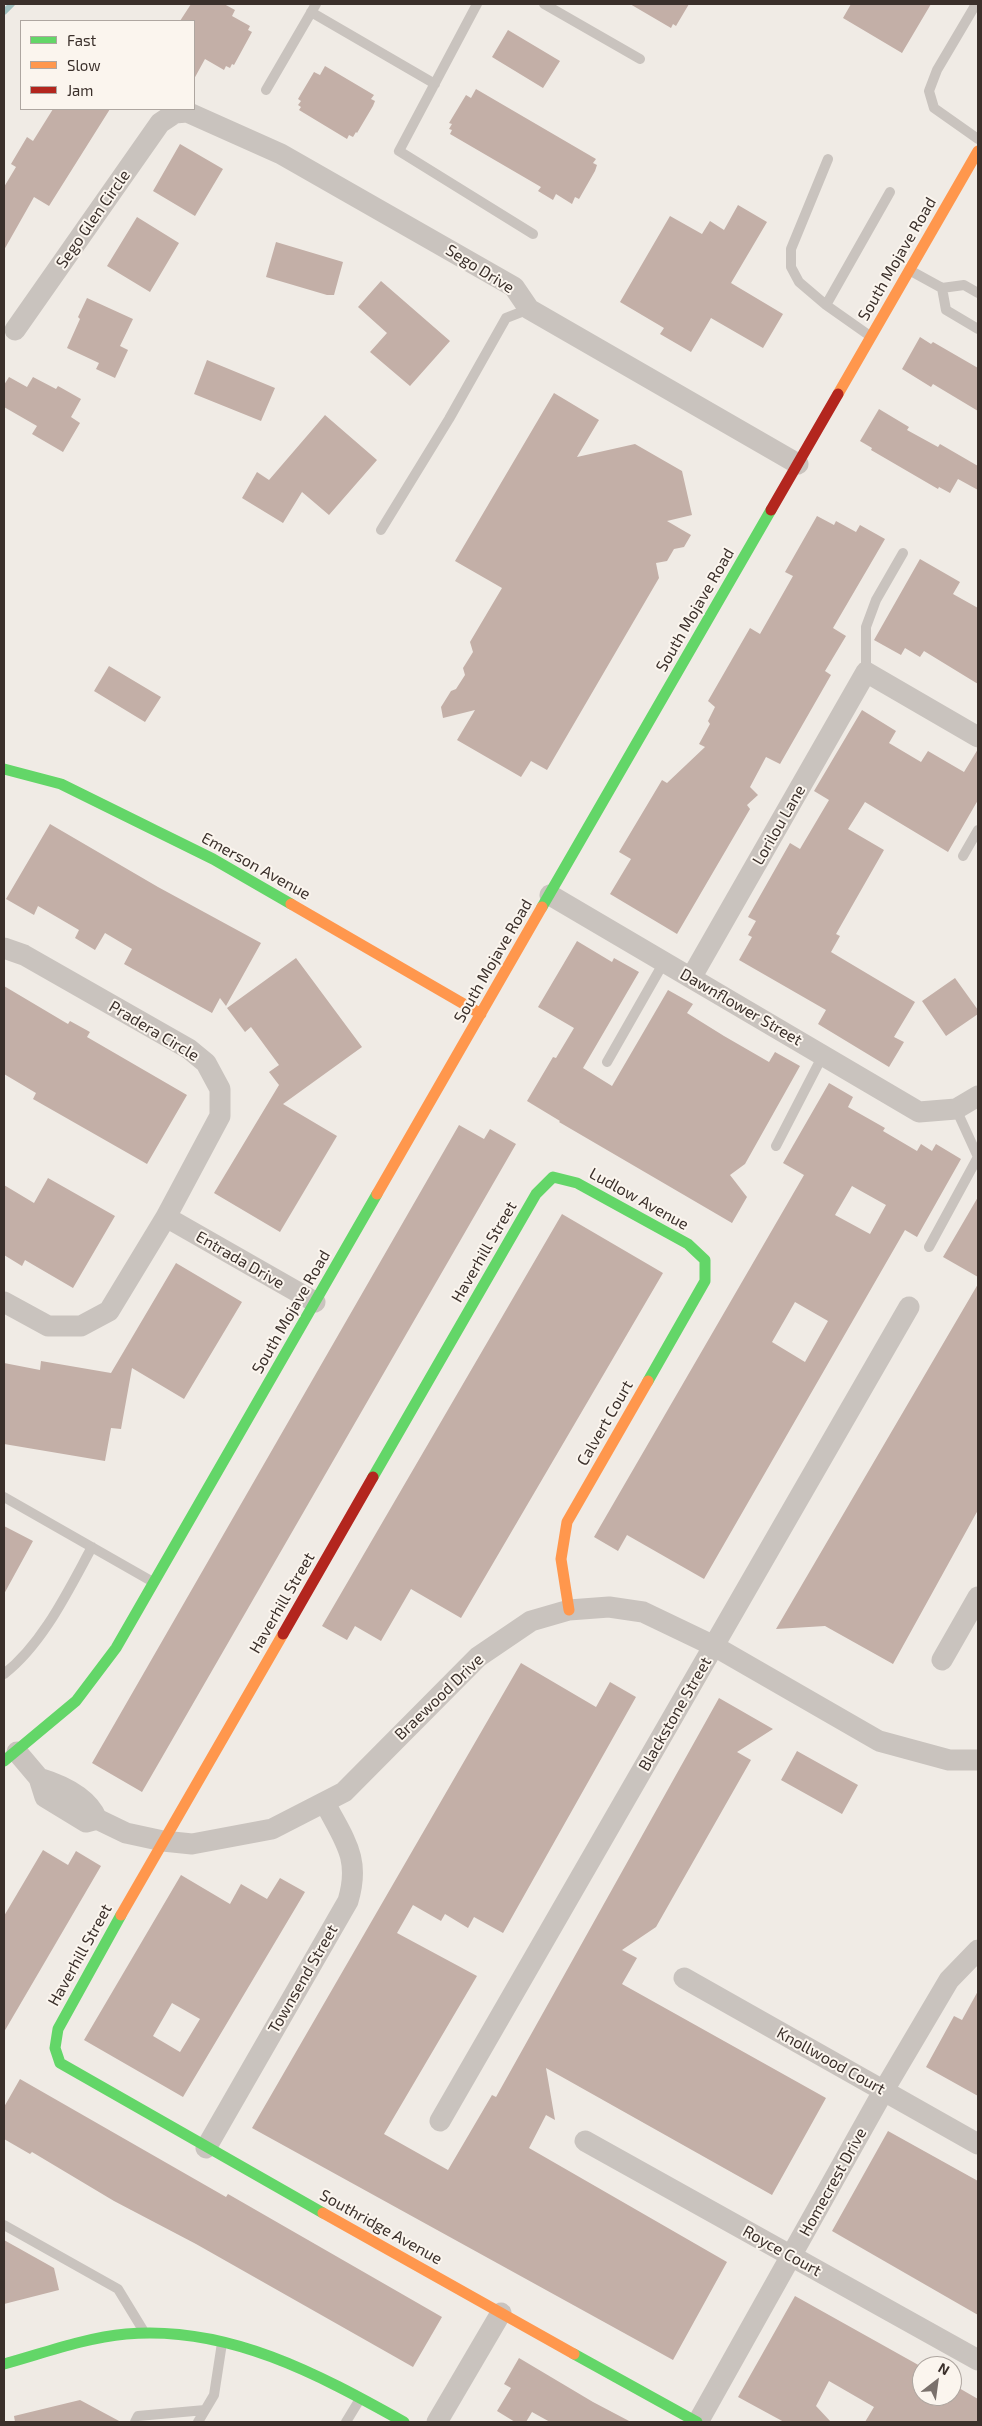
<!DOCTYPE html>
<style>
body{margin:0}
#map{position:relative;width:982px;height:2426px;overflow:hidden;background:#f0ebe5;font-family:"Exo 2",sans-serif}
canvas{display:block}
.frame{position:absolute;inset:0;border:5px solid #3b302b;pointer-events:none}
.legend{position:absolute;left:20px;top:20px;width:175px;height:90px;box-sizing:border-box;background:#fbf5ee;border:1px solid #aea6a0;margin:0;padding:6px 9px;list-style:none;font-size:15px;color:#3b302b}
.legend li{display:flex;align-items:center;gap:10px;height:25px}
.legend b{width:25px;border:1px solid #aea6a0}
.north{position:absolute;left:912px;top:2356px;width:50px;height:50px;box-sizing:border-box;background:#fbf5ee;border:1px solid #aea6a0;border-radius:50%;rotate:30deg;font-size:14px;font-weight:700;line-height:20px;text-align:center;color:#3b302b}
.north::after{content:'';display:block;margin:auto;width:18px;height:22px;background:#7a716c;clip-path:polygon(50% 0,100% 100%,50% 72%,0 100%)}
</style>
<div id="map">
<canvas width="982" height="2426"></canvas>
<div class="frame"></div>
<ul class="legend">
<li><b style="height:6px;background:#63d668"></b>Fast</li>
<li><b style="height:6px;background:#ff974d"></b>Slow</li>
<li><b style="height:6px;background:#b3261e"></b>Jam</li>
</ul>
<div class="north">N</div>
</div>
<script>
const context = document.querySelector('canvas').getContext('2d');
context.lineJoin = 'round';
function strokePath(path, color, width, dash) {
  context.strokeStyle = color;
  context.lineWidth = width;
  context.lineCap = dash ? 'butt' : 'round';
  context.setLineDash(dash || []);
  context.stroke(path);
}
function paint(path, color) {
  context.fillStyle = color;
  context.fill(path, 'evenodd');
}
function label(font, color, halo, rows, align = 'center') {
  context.font = font + ' "Exo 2",sans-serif';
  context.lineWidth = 4;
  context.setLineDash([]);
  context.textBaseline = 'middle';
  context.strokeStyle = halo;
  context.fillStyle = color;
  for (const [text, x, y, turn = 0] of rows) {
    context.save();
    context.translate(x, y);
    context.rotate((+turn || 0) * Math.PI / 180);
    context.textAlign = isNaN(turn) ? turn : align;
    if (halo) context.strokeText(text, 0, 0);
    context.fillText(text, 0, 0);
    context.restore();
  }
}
const stream = new Path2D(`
 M 4,12 L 12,4`);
const building = new Path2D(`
 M 191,4 L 224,4 L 235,10 L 232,16 L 250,26 L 248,30 L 252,32 L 234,65 L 232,64 L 230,68 L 226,66 L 224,70 L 205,59 L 194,79 L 194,21 L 180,21 Z
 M 630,4 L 689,4 L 676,26 L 673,24 L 671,28 Z
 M 851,4 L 931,4 L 902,53 L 843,18 Z
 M 508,30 L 560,61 L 543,88 L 492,57 Z
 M 325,66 L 374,95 L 371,99 L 375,101 L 373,106 L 357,133 L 356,132 L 353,137 L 349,135 L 347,139 L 299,110 L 301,107 L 298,105 L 301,101 L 298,99 L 314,72 L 320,75 Z
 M 476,89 L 596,159 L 593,163 L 597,165 L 595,171 L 579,199 L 575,197 L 572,204 L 556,194 L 553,200 L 538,191 L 541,187 L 450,134 L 452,130 L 449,129 L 452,124 L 449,123 L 466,95 L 471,98 Z
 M 53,109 L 110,109 L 49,206 L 34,197 L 4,250 L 4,187 L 16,167 L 11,164 L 27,137 L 33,141 Z
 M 180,144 L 223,169 L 195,216 L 153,191 Z
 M 738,205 L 767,222 L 731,283 L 783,314 L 763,348 L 711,318 L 691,352 L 660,334 L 664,328 L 620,302 L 670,216 L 702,234 L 710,221 L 724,230 Z
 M 137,217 L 179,243 L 150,292 L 107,266 Z
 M 276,242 L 343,262 L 334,295 L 327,295 L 266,277 Z
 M 381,281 L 450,341 L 410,386 L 370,352 L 387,333 L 358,307 Z
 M 87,298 L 133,319 L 120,346 L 128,350 L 115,378 L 96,369 L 99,363 L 67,348 L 80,319 L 78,317 Z
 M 920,337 L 931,344 L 933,342 L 978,368 L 978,411 L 933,384 L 931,387 L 902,369 Z
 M 207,360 L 275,388 L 261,421 L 194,394 Z
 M 9,377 L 27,387 L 33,377 L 56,389 L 58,386 L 81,399 L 71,417 L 80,423 L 63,452 L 32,434 L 37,426 L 4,407 L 4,385 Z
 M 554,393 L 599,420 L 577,457 L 635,444 L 682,471 L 692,515 L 667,521 L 691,535 L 684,547 L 674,549 L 667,561 L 656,563 L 659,578 L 547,770 L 531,761 L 521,777 L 457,740 L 475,710 L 443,718 L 441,707 L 451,691 L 456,689 L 465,675 L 463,668 L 473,652 L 470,642 L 502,588 L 455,561 Z
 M 879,409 L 909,427 L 907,430 L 938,447 L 940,444 L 978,466 L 978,490 L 958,479 L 950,493 L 939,487 L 938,489 L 871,450 L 872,448 L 860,441 Z
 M 325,415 L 377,460 L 329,515 L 302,492 L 283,523 L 242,498 L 257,472 L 269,480 Z
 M 817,516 L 834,525 L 836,521 L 856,532 L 860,525 L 885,539 L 833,628 L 846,636 L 825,671 L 831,675 L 780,764 L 766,757 L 750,787 L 758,795 L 747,805 L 750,809 L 677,934 L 610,894 L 631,859 L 619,852 L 662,780 L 667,783 L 705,747 L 699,744 L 710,724 L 708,721 L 715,707 L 708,701 L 750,628 L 760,634 L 793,576 L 785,572 Z
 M 920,559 L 960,582 L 953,594 L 978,608 L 978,684 L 924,651 L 920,657 L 905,648 L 901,655 L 874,640 Z
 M 109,666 L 161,697 L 145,722 L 94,691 Z
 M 862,710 L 896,731 L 889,743 L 921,762 L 928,751 L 964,772 L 978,749 L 978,800 L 948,852 L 865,802 L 848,829 L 884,850 L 836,934 L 840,936 L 831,952 L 915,1002 L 894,1037 L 904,1042 L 889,1067 L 818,1024 L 826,1010 L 739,960 L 752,937 L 748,935 L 756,921 L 748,917 L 790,843 L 800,849 L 829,800 L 814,791 Z
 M 50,824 L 158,887 L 261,943 L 226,1006 L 220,998 L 212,1013 L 124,964 L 132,949 L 105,933 L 95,950 L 75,938 L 79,930 L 38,906 L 34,915 L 6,899 Z
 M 577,941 L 612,962 L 614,958 L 639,972 L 583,1068 L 612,1086 L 668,990 L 693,1004 L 687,1013 L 724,1036 L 769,1062 L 775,1052 L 800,1066 L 745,1164 L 730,1175 L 747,1197 L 732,1223 L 559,1122 L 560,1121 L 527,1101 L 553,1057 L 556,1058 L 574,1028 L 538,1007 Z
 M 296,958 L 362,1047 L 283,1104 L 337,1136 L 280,1232 L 214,1193 L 279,1085 L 269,1072 L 279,1065 L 251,1027 L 245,1032 L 227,1008 Z
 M 955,978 L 978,1010 L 978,1014 L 946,1036 L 922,1001 Z
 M 4,986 L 68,1024 L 70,1021 L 90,1032 L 87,1037 L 187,1095 L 147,1164 L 33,1099 L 36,1093 L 4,1074 Z
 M 829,1083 L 853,1097 L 848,1107 L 885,1128 L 883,1131 L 917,1151 L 921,1144 L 932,1151 L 936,1144 L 961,1159 L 917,1237 L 905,1230 L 704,1579 L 627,1535 L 618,1551 L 594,1537 L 804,1175 L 783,1163 ZM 852,1186 L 886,1205 L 870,1234 L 835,1215 ZM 795,1302 L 828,1321 L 805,1362 L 772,1342 Z
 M 459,1125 L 484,1139 L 490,1129 L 516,1144 L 142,1792 L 92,1763 Z
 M 48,1178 L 115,1216 L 73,1288 L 25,1260 L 22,1266 L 4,1255 L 4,1185 L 34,1203 Z
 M 978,1197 L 978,1277 L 943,1257 Z
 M 562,1214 L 663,1273 L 461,1618 L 411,1589 L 381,1641 L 355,1626 L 347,1640 L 322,1626 Z
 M 176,1263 L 242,1302 L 184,1399 L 132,1368 L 121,1429 L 111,1428 L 105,1461 L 4,1444 L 4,1363 L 40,1370 L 41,1361 L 111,1373 Z
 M 978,1284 L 978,1510 L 893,1664 L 825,1626 L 776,1629 Z
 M 4,1526 L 33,1541 L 4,1594 Z
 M 521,1663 L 596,1707 L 610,1682 L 636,1697 L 503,1933 L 474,1917 L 468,1928 L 445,1914 L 441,1921 L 413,1905 L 397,1933 L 477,1976 L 384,2134 L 448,2170 L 492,2095 L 496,2097 L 719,1698 L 773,1729 L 737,1752 L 751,1760 L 656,1927 L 622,1950 L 637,1958 L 622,1984 L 826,2098 L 772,2195 L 546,2068 L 555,2120 L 546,2115 L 529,2148 L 727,2262 L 673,2360 L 252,2128 Z
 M 797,1751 L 858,1785 L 842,1814 L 781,1780 Z
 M 43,1850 L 68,1865 L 76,1851 L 101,1866 L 4,2032 L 4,1916 Z
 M 181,1875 L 230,1904 L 241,1884 L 267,1899 L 280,1878 L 305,1892 L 183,2097 L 84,2040 ZM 172,2003 L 200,2019 L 180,2052 L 153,2036 Z
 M 978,1991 L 978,2096 L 926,2067 L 954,2016 L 962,2020 Z
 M 20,2079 L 226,2197 L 228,2194 L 442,2317 L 413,2367 L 196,2244 L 114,2201 L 32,2152 L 30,2154 L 4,2139 L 4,2107 Z
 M 888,2131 L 978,2181 L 978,2315 L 832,2231 Z
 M 4,2240 L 54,2268 L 59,2290 L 4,2304 Z
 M 795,2296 L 922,2367 L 922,2396 L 952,2396 L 952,2384 L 978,2399 L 978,2422 L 865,2422 L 874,2407 L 829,2381 L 816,2406 L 831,2422 L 784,2422 L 738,2397 Z
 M 519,2358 L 593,2402 L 631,2422 L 550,2422 L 532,2412 L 526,2422 L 515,2422 L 497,2411 L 511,2388 L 504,2384 Z
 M 80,2400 L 121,2422 L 15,2422 L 14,2416 Z`);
const lane = new Path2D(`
 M 477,4 L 399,151 L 533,234
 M 544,4 L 640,59
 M 976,4 L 937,70 L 929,91 L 934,108 L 978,139
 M 311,12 L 435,84
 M 266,90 L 316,4
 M 828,159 L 791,249 L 791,267 L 799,282 L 826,305 L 870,336
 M 911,271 L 942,288 L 964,285 L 978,293
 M 942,288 L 946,310 L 978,329
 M 826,305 L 890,192
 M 381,530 L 449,419 L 506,318 L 529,309
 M 866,672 L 866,627 L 876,600 L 903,553
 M 963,856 L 978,830
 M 607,1062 L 664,962
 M 776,1146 L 823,1055
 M 929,1247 L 978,1157 L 956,1109
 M 4,1497 L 153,1582
 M 4,1674 C 43,1644 69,1589 92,1547
 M 4,2225 L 118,2289 L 143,2330
 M 135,2422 L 138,2416 L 205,2410
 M 198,2422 L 214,2395 L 222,2343
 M 346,2422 L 360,2399`);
const street = new Path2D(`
 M 15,330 L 160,123 L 175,113 L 187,112 L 281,154 L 514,287 L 529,309 L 798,464
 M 550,895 L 919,1112 L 956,1109 L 978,1096
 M 4,948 L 24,955 L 189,1049 L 206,1063 L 220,1089 L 220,1116 L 166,1217 L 109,1311 L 81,1326 L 48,1326 L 4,1302
 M 691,978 L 866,672 L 978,737
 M 166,1217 L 315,1302
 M 942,1660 L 978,1597
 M 17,1752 L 39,1778 L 45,1797 L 86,1822 L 97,1819 L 126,1833 L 163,1841 L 192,1844 L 272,1829 L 344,1792 L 478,1657 L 531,1621 L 569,1610 L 609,1607 L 643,1612 L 714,1646 L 879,1741 L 949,1760 L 978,1760
 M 39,1778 C 62,1785 88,1797 97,1819
 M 684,1978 L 978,2144
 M 440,2121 L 909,1307
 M 585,2141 L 978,2360
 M 206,2148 L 348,1901 C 361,1858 344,1840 325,1803
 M 437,2422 L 501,2313
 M 698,2422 L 884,2090 L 949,1980 L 978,1950`);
const fast = new Path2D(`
 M 4,769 L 61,784 L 213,859 L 291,904
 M 542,907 L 771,510
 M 373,1477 L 536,1194 L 553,1177 L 577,1183 L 688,1244 L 705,1260 L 705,1281 L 648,1381
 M 4,1761 L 76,1701 L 116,1648 L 377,1194
 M 121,1915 L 58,2029 L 55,2048 L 60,2063 L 323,2213
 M 574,2354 L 697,2422
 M 4,2364 C 44,2353 84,2338 126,2334 C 228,2325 318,2374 404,2422`);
const slow = new Path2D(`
 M 838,394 L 978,151
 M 291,904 L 481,1014
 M 377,1194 L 542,907
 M 569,1610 L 561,1559 L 567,1522 L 648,1381
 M 121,1915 L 283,1634
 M 323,2213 L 574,2354`);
const jam = new Path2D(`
 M 771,510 L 838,394
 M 283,1634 L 373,1477`);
const streetNames = [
 ["Sego Glen Circle",93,219,-55],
 ["South Mojave Road",897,259,-60],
 ["Sego Drive",480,269,32],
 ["South Mojave Road",695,610,-60],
 ["Lorilou Lane",779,825,-60],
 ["Emerson Avenue",256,866,29],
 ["South Mojave Road",493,961,-60],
 ["Dawnflower Street",741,1007,30],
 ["Pradera Circle",154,1031,31],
 ["Ludlow Avenue",639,1199,29],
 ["Haverhill Street",484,1252,-60],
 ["Entrada Drive",240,1260,30],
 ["South Mojave Road",291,1312,-60],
 ["Calvert Court",605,1423,-60],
 ["Haverhill Street",282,1603,-60],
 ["Braewood Drive",439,1697,-44],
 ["Blackstone Street",675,1714,-60],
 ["Haverhill Street",80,1955,-61],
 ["Townsend Street",303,1979,-60],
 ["Knollwood Court",831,2061,29],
 ["Homecrest Drive",833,2182,-61],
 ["Southridge Avenue",381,2227,29],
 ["Royce Court",782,2251,29]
];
strokePath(stream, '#a1c2c1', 6);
paint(building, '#c3afa7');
strokePath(lane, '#c9c3be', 10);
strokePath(street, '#c9c3be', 21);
strokePath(fast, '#63d668', 11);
strokePath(slow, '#ff974d', 11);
strokePath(jam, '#b3261e', 11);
label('16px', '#3b302b', '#fbf5ee', streetNames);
</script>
